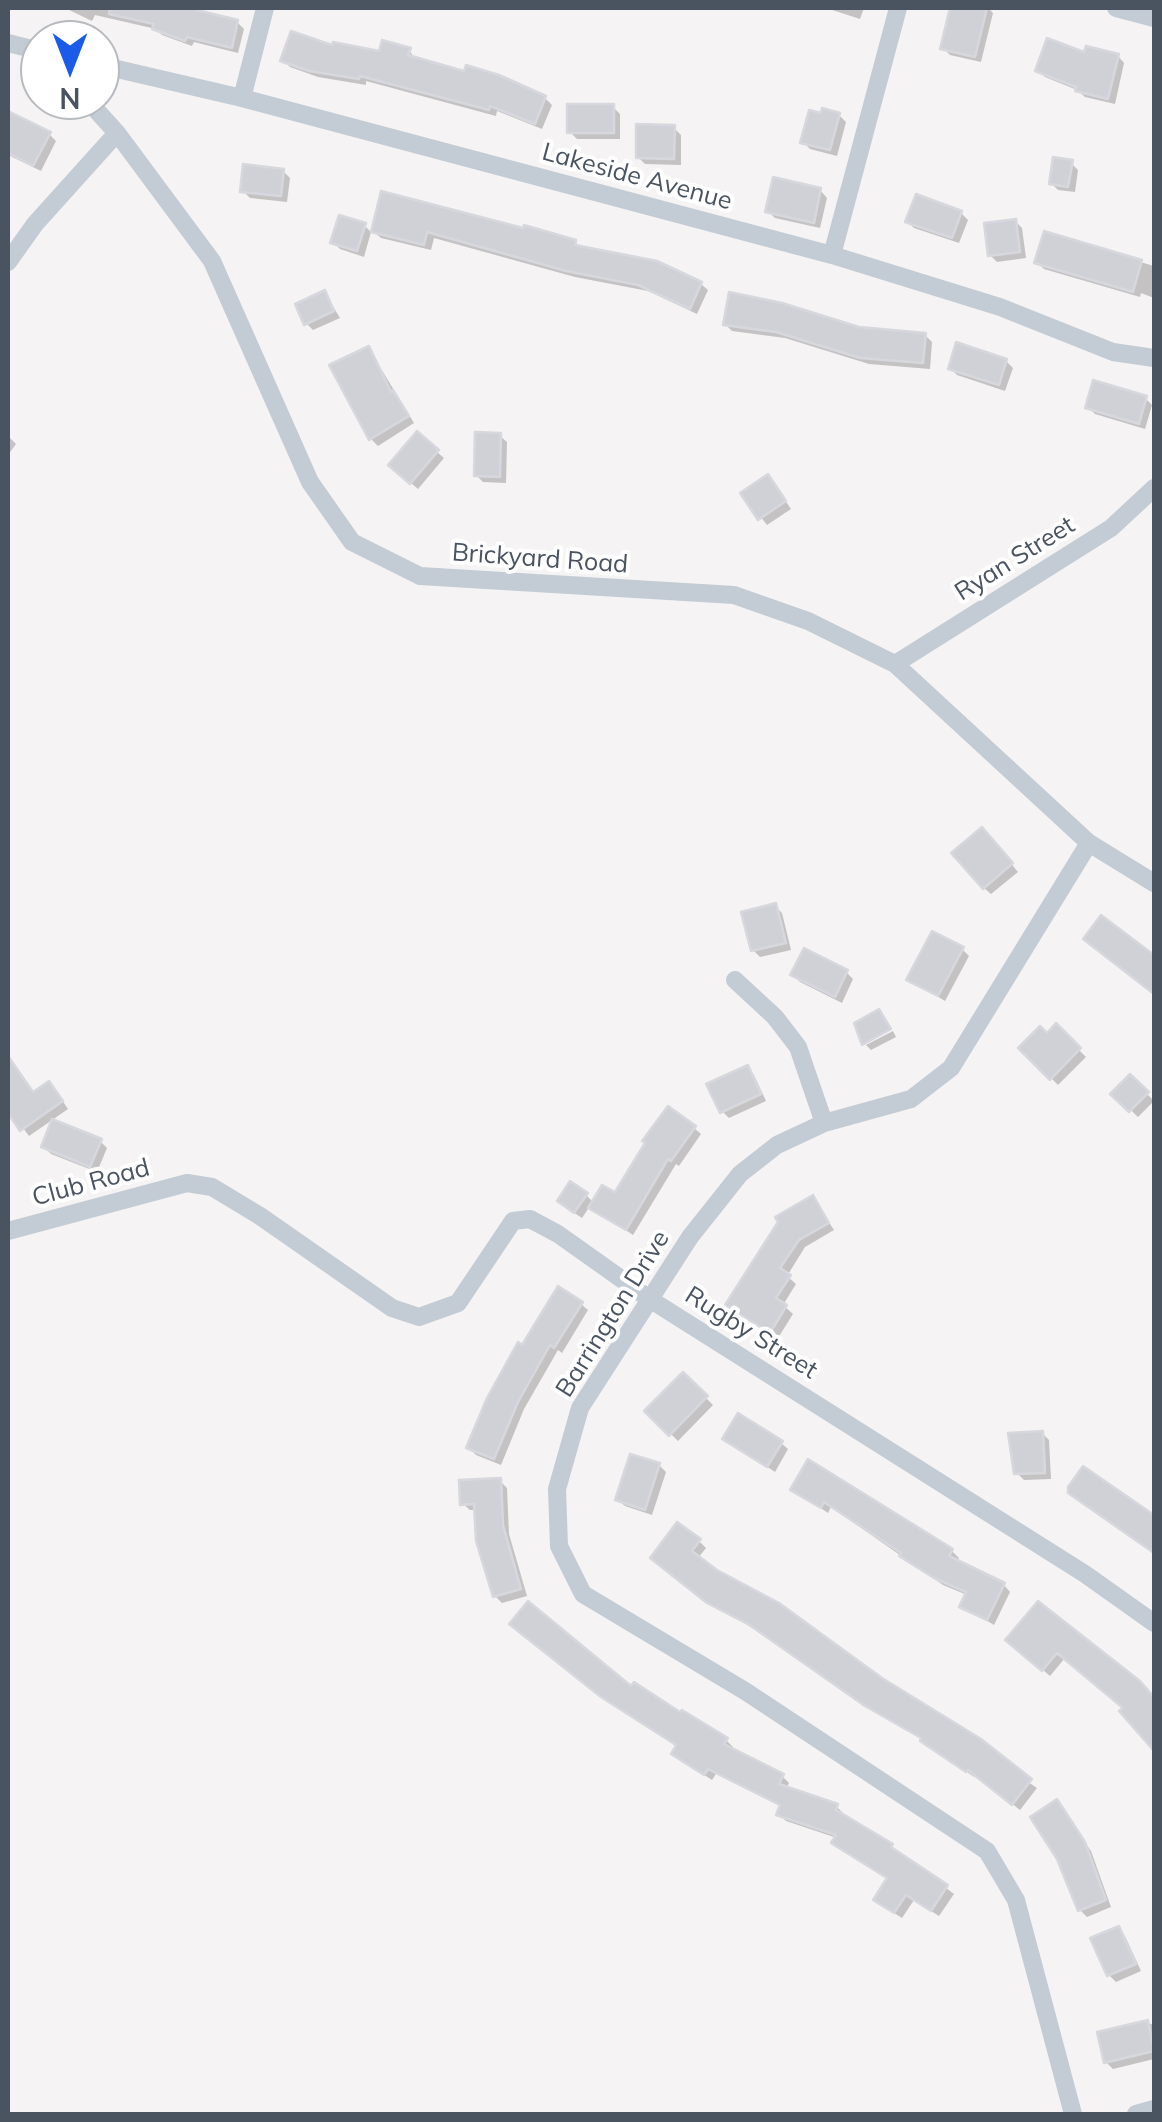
<!DOCTYPE html>
<style>
body{margin:0}
#map{position:relative;width:1162px;height:2122px;overflow:hidden;background:#f5f3f3;font-family:Mulish,sans-serif}
canvas{display:block}
.frame{position:absolute;inset:0;border:10px solid #4a5360;pointer-events:none}
.north{position:absolute;left:20px;top:20px;width:100px;height:100px;box-sizing:border-box;background:#fff;border:2px solid #b7babf;border-radius:50%;rotate:180deg;font-size:28px;font-weight:700;line-height:40px;text-align:center;color:#4a5360}
.north::after{content:'';display:block;margin:auto;width:35px;height:45px;background:#1a5be7;clip-path:polygon(50% 0,100% 100%,50% 72%,0 100%)}
</style>
<div id="map">
<canvas width="1162" height="2122"></canvas>
<div class="frame"></div>
<div class="north">N</div>
</div>
<script>
const context = document.querySelector('canvas').getContext('2d');
context.lineJoin = 'round';
function paint(path, color) {
  context.fillStyle = color;
  context.fill(path, 'evenodd');
}
function strokePath(path, color, width, dash) {
  context.strokeStyle = color;
  context.lineWidth = width;
  context.lineCap = dash ? 'butt' : 'round';
  context.setLineDash(dash || []);
  context.stroke(path);
}
function label(font, color, halo, rows, align = 'center') {
  context.font = font + ' Mulish,sans-serif';
  context.lineWidth = 8;
  context.setLineDash([]);
  context.textBaseline = 'middle';
  context.strokeStyle = halo;
  context.fillStyle = color;
  for (const [text, x, y, turn = 0] of rows) {
    context.save();
    context.translate(x, y);
    context.rotate((+turn || 0) * Math.PI / 180);
    context.textAlign = isNaN(turn) ? turn : align;
    if (halo) context.strokeText(text, 0, 0);
    context.fillText(text, 0, 0);
    context.restore();
  }
}
const shadow = new Path2D(`
 M 65,8 L 199,8 L 205,13 L 237,22 L 244,29 L 238,53 L 194,42 L 192,46 L 162,35 L 156,29 L 95,15 L 92,21 Z
 M 826,8 L 864,8 L 860,19 Z
 M 952,8 L 988,8 L 993,13 L 981,62 L 950,55 L 943,48 Z
 M 334,48 L 381,54 L 409,50 L 416,60 L 545,98 L 552,105 L 542,129 L 497,111 L 496,116 L 366,81 L 366,85 L 318,77 L 290,67 L 283,60 Z
 M 1086,55 L 1118,56 L 1124,63 L 1115,104 L 1085,97 L 1077,90 L 1045,77 L 1038,70 Z
 M 613,107 L 620,114 L 620,139 L 577,139 L 570,132 Z
 M 10,115 L 49,134 L 56,141 L 41,171 L 8,155 Z
 M 839,115 L 846,122 L 837,156 L 810,149 L 803,142 Z
 M 674,128 L 681,135 L 681,165 L 645,164 L 638,157 Z
 M 1071,163 L 1078,170 L 1075,192 L 1058,190 L 1051,183 Z
 M 283,171 L 290,178 L 287,202 L 250,198 L 243,191 Z
 M 820,190 L 827,198 L 820,228 L 775,218 L 768,211 Z
 M 961,213 L 968,220 L 959,243 L 914,228 L 908,222 Z
 M 1015,221 L 1022,228 L 1026,258 L 997,262 L 990,255 Z
 M 364,225 L 371,232 L 364,257 L 340,249 L 333,242 Z
 M 525,231 L 575,242 L 582,249 L 701,284 L 708,290 L 697,314 L 648,291 L 575,277 L 434,238 L 431,250 L 381,238 L 374,232 Z
 M 1046,234 L 1154,266 L 1154,298 L 1141,293 L 1140,297 L 1044,269 L 1037,262 Z
 M 325,293 L 340,318 L 313,330 L 306,323 Z
 M 725,324 L 925,335 L 932,342 L 930,369 L 869,364 L 785,338 L 732,331 Z
 M 369,349 L 414,423 L 378,446 L 371,439 Z
 M 1006,361 L 1013,368 L 1005,391 L 957,375 L 950,368 Z
 M 1145,398 L 1152,405 L 1145,429 L 1095,414 L 1088,407 Z
 M 8,436 L 16,444 L 8,455 Z
 M 500,436 L 507,442 L 506,483 L 483,482 L 476,475 Z
 M 437,452 L 444,458 L 418,489 L 398,472 Z
 M 774,484 L 791,509 L 767,525 L 743,494 Z
 M 989,837 L 1018,872 L 991,894 L 984,888 Z
 M 775,906 L 782,913 L 791,950 L 760,957 L 753,950 Z
 M 962,949 L 969,956 L 945,1001 L 909,979 Z
 M 847,973 L 853,979 L 842,1003 L 800,982 L 793,975 Z
 M 1056,1027 L 1086,1057 L 1058,1085 L 1021,1048 L 1047,1036 Z
 M 893,1031 L 896,1037 L 871,1050 L 866,1045 Z
 M 8,1055 L 34,1094 L 56,1091 L 68,1109 L 29,1136 L 8,1108 Z
 M 747,1068 L 754,1075 L 766,1101 L 729,1118 L 722,1111 Z
 M 1130,1077 L 1154,1101 L 1138,1117 L 1114,1094 Z
 M 694,1128 L 701,1134 L 679,1166 L 676,1164 L 633,1235 L 590,1206 L 582,1218 L 567,1208 L 586,1195 L 594,1203 L 616,1195 Z
 M 100,1141 L 107,1148 L 97,1172 L 51,1154 L 44,1147 Z
 M 813,1198 L 834,1230 L 805,1247 L 787,1276 L 796,1284 L 783,1305 L 793,1314 L 778,1338 L 728,1305 Z
 M 581,1304 L 588,1310 L 562,1353 L 558,1350 L 524,1409 L 501,1465 L 476,1455 L 469,1448 L 523,1348 Z
 M 683,1375 L 713,1405 L 678,1441 L 648,1411 Z
 M 1042,1433 L 1049,1440 L 1051,1479 L 1024,1480 L 1017,1473 Z
 M 725,1439 L 781,1443 L 788,1449 L 775,1472 Z
 M 659,1465 L 666,1472 L 652,1515 L 625,1506 L 618,1500 Z
 M 500,1481 L 507,1488 L 509,1534 L 527,1596 L 502,1603 L 495,1596 L 477,1510 L 470,1510 L 463,1504 Z
 M 793,1489 L 952,1551 L 959,1558 L 956,1562 L 1004,1585 L 1010,1592 L 994,1625 L 962,1606 L 967,1595 L 943,1585 L 831,1507 L 828,1513 Z
 M 699,1541 L 706,1548 L 698,1558 L 1037,1788 L 1020,1810 L 976,1775 L 974,1777 L 922,1739 L 875,1712 L 757,1630 L 717,1609 L 660,1565 Z
 M 1038,1604 L 1139,1683 L 1154,1699 L 1154,1747 L 1123,1712 L 1126,1709 L 1065,1658 L 1050,1676 L 1015,1646 Z
 M 519,1631 L 726,1740 L 733,1747 L 731,1750 L 782,1776 L 789,1783 L 786,1789 L 836,1806 L 843,1813 L 842,1816 L 891,1846 L 954,1894 L 939,1916 L 914,1900 L 902,1918 L 883,1906 L 889,1880 L 841,1850 L 834,1843 L 837,1838 L 786,1821 L 779,1814 L 782,1807 L 716,1774 L 712,1780 L 681,1760 L 678,1747 L 611,1704 Z
 M 1057,1802 L 1091,1851 L 1111,1907 L 1087,1917 L 1080,1910 Z
 M 1118,1929 L 1125,1936 L 1141,1971 L 1116,1982 L 1109,1975 Z
 M 1148,2023 L 1154,2025 L 1154,2059 L 1113,2069 L 1106,2062 Z`);
const building = new Path2D(`
 M 110,8 L 198,8 L 197,10 L 238,20 L 232,48 L 187,37 L 185,41 L 152,29 L 154,24 L 109,14 Z
 M 950,8 L 987,8 L 975,57 L 940,49 Z
 M 291,31 L 332,45 L 333,42 L 379,51 L 382,40 L 411,48 L 408,55 L 464,71 L 466,65 L 499,75 L 546,96 L 535,124 L 490,106 L 489,110 L 360,76 L 359,79 L 309,71 L 280,61 Z
 M 1047,38 L 1084,52 L 1086,46 L 1119,54 L 1108,99 L 1075,91 L 1076,87 L 1035,71 Z
 M 567,104 L 614,104 L 614,133 L 567,133 Z
 M 822,108 L 840,113 L 830,150 L 800,143 L 809,110 L 821,113 Z
 M 8,111 L 51,132 L 33,166 L 8,153 Z
 M 636,124 L 675,125 L 674,159 L 636,158 Z
 M 1053,157 L 1073,160 L 1068,187 L 1049,184 Z
 M 243,164 L 284,169 L 281,196 L 240,192 Z
 M 773,177 L 821,188 L 814,223 L 765,212 Z
 M 381,191 L 523,228 L 524,225 L 576,240 L 575,245 L 657,261 L 702,282 L 690,309 L 638,285 L 566,271 L 427,232 L 424,245 L 371,232 Z
 M 916,194 L 962,211 L 952,238 L 905,222 Z
 M 339,215 L 366,223 L 357,251 L 330,243 Z
 M 1016,219 L 1020,252 L 988,256 L 984,223 Z
 M 1044,231 L 1142,260 L 1133,292 L 1034,263 Z
 M 325,290 L 334,311 L 304,325 L 295,304 Z
 M 729,292 L 782,303 L 859,327 L 926,333 L 923,363 L 860,358 L 776,332 L 723,325 Z
 M 956,342 L 1007,359 L 999,385 L 948,369 Z
 M 369,346 L 391,392 L 393,390 L 409,416 L 369,440 L 329,365 Z
 M 1093,380 L 1147,396 L 1139,424 L 1085,408 Z
 M 417,431 L 439,450 L 410,484 L 388,465 Z
 M 475,432 L 501,433 L 500,477 L 474,476 Z
 M 768,474 L 786,501 L 758,520 L 740,493 Z
 M 982,827 L 1013,863 L 983,889 L 951,853 Z
 M 776,903 L 786,943 L 751,951 L 741,912 Z
 M 1101,915 L 1154,955 L 1154,994 L 1083,939 Z
 M 932,931 L 964,947 L 938,996 L 906,980 Z
 M 804,948 L 848,970 L 835,997 L 790,975 Z
 M 879,1009 L 891,1029 L 862,1045 L 854,1023 Z
 M 1056,1023 L 1081,1048 L 1050,1080 L 1018,1048 L 1040,1026 L 1047,1033 Z
 M 8,1056 L 33,1092 L 49,1081 L 63,1101 L 20,1131 L 8,1113 Z
 M 748,1065 L 761,1094 L 720,1113 L 706,1084 Z
 M 1130,1074 L 1149,1092 L 1129,1112 L 1110,1094 Z
 M 668,1106 L 696,1126 L 671,1161 L 668,1159 L 626,1230 L 588,1208 L 602,1185 L 615,1192 L 645,1143 L 642,1141 Z
 M 52,1119 L 102,1139 L 90,1167 L 41,1147 Z
 M 570,1181 L 588,1193 L 574,1213 L 557,1201 Z
 M 813,1195 L 829,1223 L 799,1240 L 780,1268 L 791,1275 L 776,1298 L 787,1305 L 770,1333 L 725,1305 L 778,1222 L 775,1217 Z
 M 558,1286 L 583,1302 L 554,1348 L 550,1345 L 518,1402 L 494,1459 L 466,1448 L 487,1398 L 518,1342 L 522,1345 Z
 M 683,1372 L 708,1396 L 669,1436 L 644,1411 Z
 M 738,1413 L 783,1441 L 767,1467 L 722,1439 Z
 M 1043,1431 L 1045,1473 L 1014,1474 L 1008,1433 Z
 M 630,1454 L 660,1463 L 645,1510 L 615,1500 Z
 M 808,1459 L 953,1549 L 949,1556 L 1005,1583 L 987,1620 L 959,1607 L 966,1592 L 934,1578 L 899,1556 L 901,1553 L 824,1502 L 821,1508 L 790,1490 Z
 M 1083,1466 L 1154,1515 L 1154,1553 L 1068,1493 L 1068,1487 Z
 M 501,1478 L 503,1525 L 521,1589 L 493,1597 L 476,1541 L 474,1504 L 460,1505 L 459,1480 Z
 M 677,1522 L 701,1539 L 692,1551 L 717,1570 L 779,1603 L 882,1678 L 981,1739 L 1032,1779 L 1012,1805 L 968,1770 L 966,1772 L 920,1741 L 921,1738 L 865,1706 L 748,1624 L 707,1603 L 650,1558 Z
 M 528,1601 L 631,1686 L 634,1682 L 680,1712 L 682,1710 L 728,1738 L 724,1744 L 784,1774 L 779,1784 L 838,1804 L 836,1810 L 893,1844 L 891,1847 L 948,1885 L 931,1911 L 906,1895 L 894,1913 L 873,1900 L 887,1878 L 831,1843 L 836,1835 L 776,1815 L 780,1805 L 708,1769 L 704,1775 L 671,1754 L 676,1745 L 601,1697 L 509,1624 Z
 M 1038,1601 L 1140,1681 L 1154,1697 L 1154,1751 L 1119,1711 L 1123,1708 L 1057,1653 L 1042,1671 L 1005,1640 Z
 M 1057,1799 L 1085,1842 L 1106,1900 L 1078,1911 L 1057,1859 L 1030,1817 Z
 M 1119,1926 L 1136,1964 L 1107,1976 L 1090,1938 Z
 M 1148,2020 L 1154,2051 L 1104,2063 L 1097,2032 Z`);
const minor = new Path2D(`
 M 1116,8 L 1154,18
 M 8,43 L 40,51
 M 100,65 L 242,98 L 832,255 L 1000,307 L 1113,352 L 1154,358
 M 242,98 L 265,8
 M 87,100 L 117,133 L 212,261 L 310,482 L 352,542 L 420,576 L 734,595 L 808,621 L 895,664 L 1089,843 L 1154,883
 M 832,255 L 898,8
 M 8,262 L 35,224 L 117,133
 M 895,664 L 1111,528 L 1154,488
 M 735,980 L 775,1017 L 798,1047 L 824,1123
 M 8,1231 L 187,1183 L 212,1187 L 260,1216 L 392,1308 L 419,1317 L 458,1303 L 513,1221 L 530,1219 L 558,1234 L 651,1300 L 1085,1574 L 1154,1623
 M 1073,2114 L 1016,1900 L 987,1851 L 745,1691 L 583,1594 L 559,1546 L 557,1489 L 580,1408 L 690,1237 L 740,1174 L 777,1145 L 824,1123 L 911,1099 L 951,1068 L 1089,843
 M 1136,2114 L 1154,2109`);
const streetNames = [
 ["Lakeside Avenue",637,177,15],
 ["Brickyard Road",540,559,4],
 ["Ryan Street",1015,559,-32],
 ["Club Road",91,1183,-15],
 ["Barrington Drive",613,1314,-58],
 ["Rugby Street",751,1333,32]
];
paint(shadow, '#0003');
paint(building, '#cfd1d7');
strokePath(building, '#d7d8de', 2.5);
strokePath(minor, '#c3cbd4', 18);
label('25px', '#4a5360', '#fff', streetNames);
</script>
